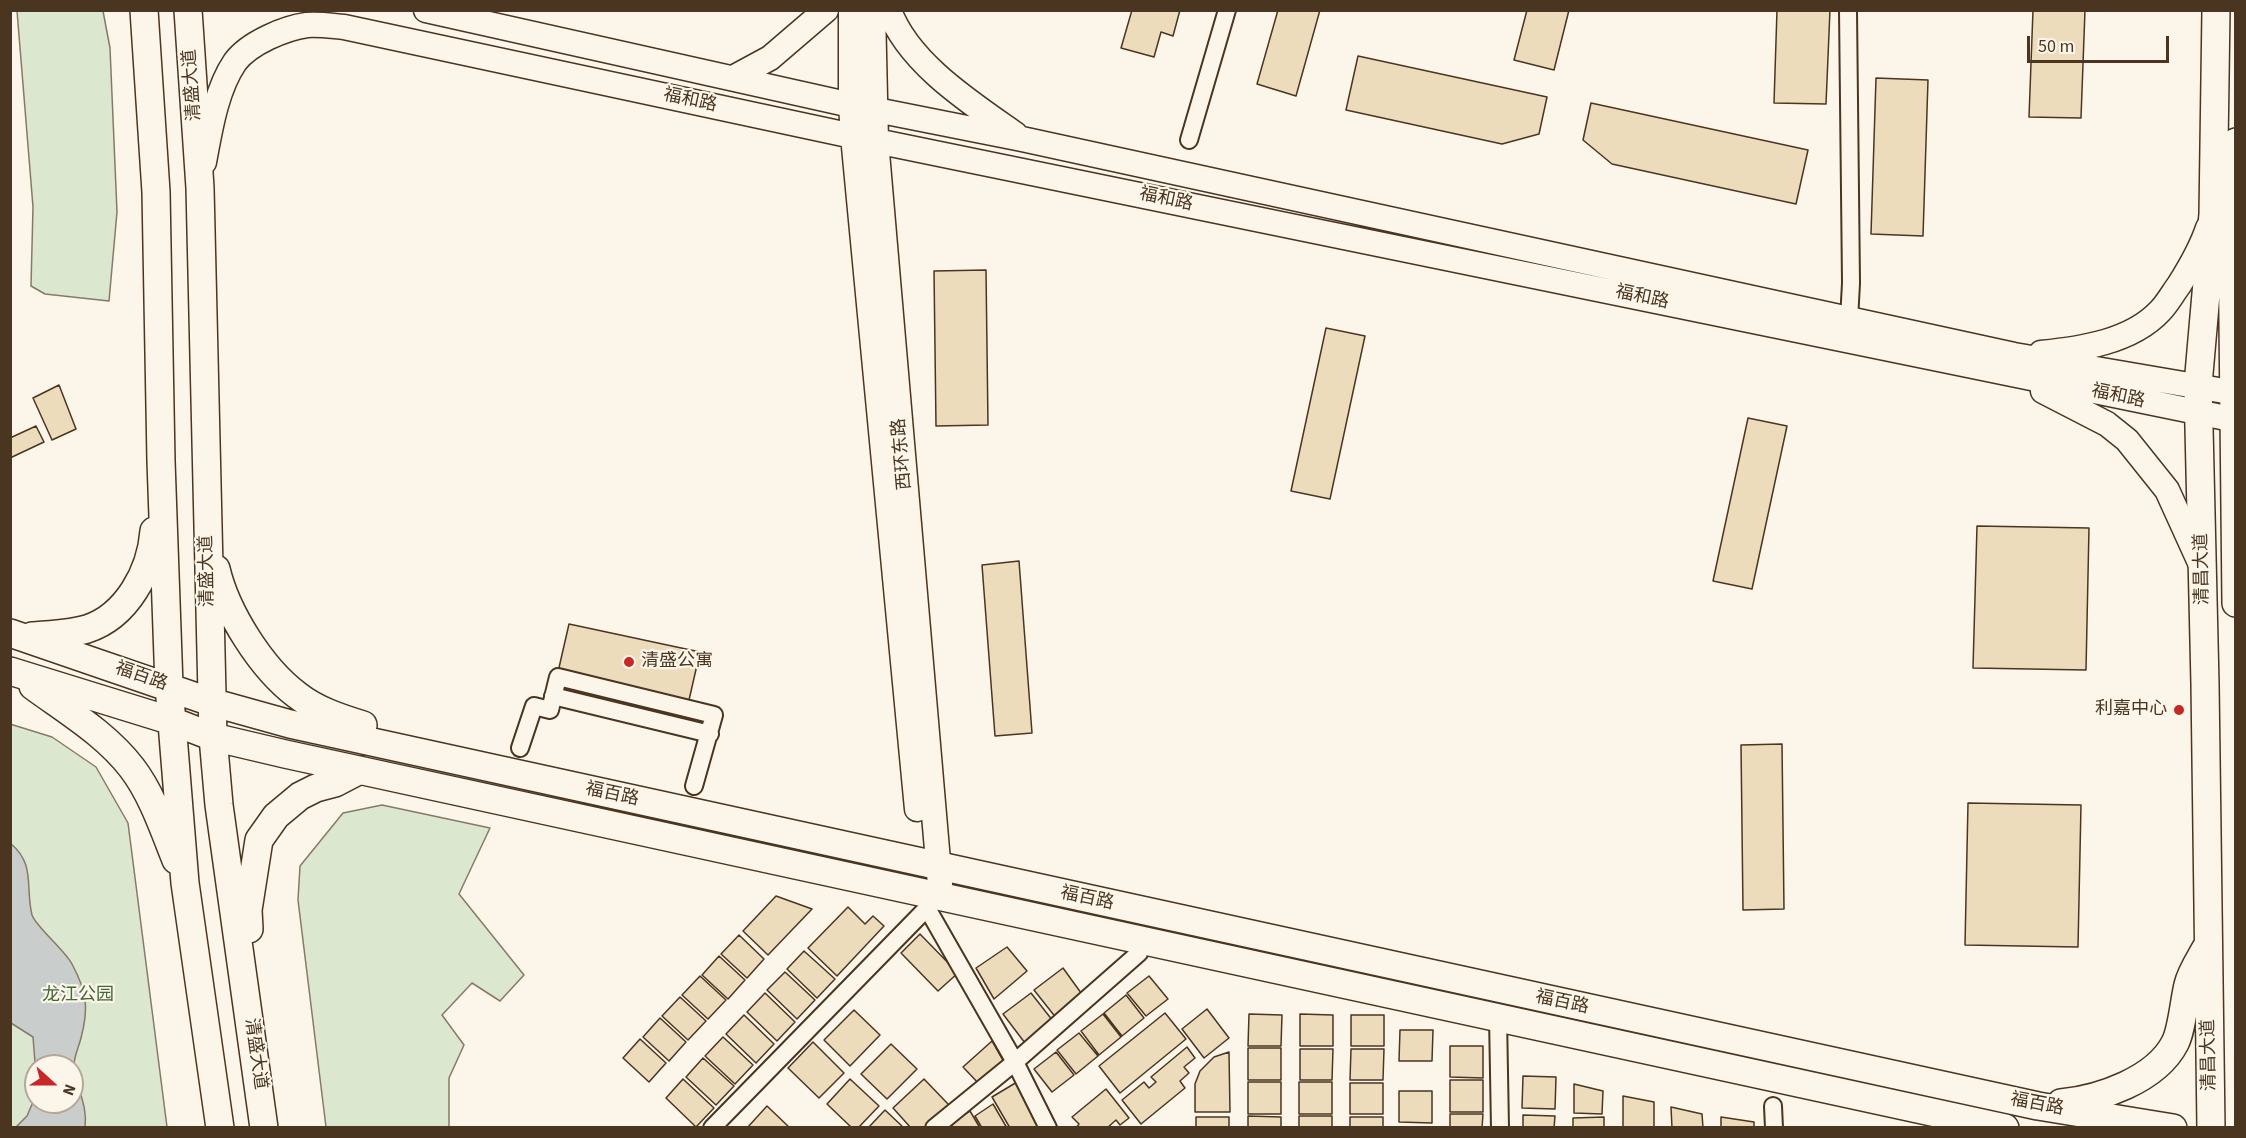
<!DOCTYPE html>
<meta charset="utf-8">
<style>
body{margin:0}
#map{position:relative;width:2246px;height:1138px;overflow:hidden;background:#fbf6e9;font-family:"Source Sans 3",sans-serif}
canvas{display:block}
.frame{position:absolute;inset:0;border:12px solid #4a3520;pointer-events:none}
.north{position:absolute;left:24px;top:1054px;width:60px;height:60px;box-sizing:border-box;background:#fbf6e9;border:2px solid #b4a999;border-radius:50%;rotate:111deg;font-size:16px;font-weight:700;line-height:24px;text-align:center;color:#4a3520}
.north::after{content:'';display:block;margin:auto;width:21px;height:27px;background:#c62828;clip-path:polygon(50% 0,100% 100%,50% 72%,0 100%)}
.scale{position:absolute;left:2027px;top:36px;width:142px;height:27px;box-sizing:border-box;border:3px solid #4a3520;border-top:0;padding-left:8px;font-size:18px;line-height:21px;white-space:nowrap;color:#4a3520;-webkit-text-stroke:4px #fbf6e9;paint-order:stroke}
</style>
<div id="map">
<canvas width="2246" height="1138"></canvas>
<div class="frame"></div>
<div class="north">N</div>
<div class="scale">50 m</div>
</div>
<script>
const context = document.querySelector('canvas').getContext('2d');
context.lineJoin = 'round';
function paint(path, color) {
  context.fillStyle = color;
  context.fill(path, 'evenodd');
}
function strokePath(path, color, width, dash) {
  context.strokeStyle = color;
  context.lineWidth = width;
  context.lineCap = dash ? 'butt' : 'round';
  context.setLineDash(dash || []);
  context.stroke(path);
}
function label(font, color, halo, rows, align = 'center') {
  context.font = font + ' "Source Sans 3","Noto Sans SC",sans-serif';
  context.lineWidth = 4.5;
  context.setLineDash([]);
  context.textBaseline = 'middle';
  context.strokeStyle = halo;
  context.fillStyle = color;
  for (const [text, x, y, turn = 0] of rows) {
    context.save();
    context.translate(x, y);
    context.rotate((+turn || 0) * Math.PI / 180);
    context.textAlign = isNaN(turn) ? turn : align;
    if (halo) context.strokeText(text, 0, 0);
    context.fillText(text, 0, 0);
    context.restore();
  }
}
const green = new Path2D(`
 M 17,11 L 103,11 L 110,48 L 117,212 L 109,301 L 45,294 L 31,286 L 33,207 Z
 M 10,724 L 52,737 L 96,767 L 128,823 L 167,1127 L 11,1127 ZM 36,1066 L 72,1066 L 72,1102 L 36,1102 Z
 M 382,805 L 490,828 L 459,894 L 524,975 L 500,1001 L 472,983 L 442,1015 L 464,1045 L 449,1078 L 449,1127 L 326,1127 L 298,900 L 300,866 L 343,813 Z`);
const water = new Path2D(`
 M 10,843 C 36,864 25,887 32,915 C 36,927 64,949 72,964 C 87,992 89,1008 81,1038 C 79,1046 74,1057 74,1065 C 75,1086 88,1104 85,1127 L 16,1127 L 27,1116 L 36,1095 L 36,1102 L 72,1102 L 72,1066 L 36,1066 L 36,1075 L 33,1037 L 11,1023 Z`);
const building = new Path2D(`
 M 1132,10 L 1180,10 L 1173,36 L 1161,32 L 1154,57 L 1121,48 Z
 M 1278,10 L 1320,10 L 1296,96 L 1257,84 Z
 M 1527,10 L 1569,10 L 1554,70 L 1514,60 Z
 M 1777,10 L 1830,10 L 1826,104 L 1774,103 Z
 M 2033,10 L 2085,10 L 2081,118 L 2029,117 Z
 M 1358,56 L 1547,97 L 1539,134 L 1502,144 L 1346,110 Z
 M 1876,78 L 1928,80 L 1923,236 L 1871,234 Z
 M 1591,103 L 1808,150 L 1796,204 L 1612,164 L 1583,140 Z
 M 986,270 L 988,425 L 936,426 L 934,271 Z
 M 1326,328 L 1365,336 L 1330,499 L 1291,491 Z
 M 59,385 L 76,429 L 52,440 L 33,398 Z
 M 1748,418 L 1787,426 L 1752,589 L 1713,581 Z
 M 36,426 L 44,442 L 10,458 L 10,438 Z
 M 1977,526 L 2089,528 L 2086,670 L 1973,668 Z
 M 1019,561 L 1032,733 L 995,736 L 982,565 Z
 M 569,624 L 700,652 L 689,700 L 558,672 Z
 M 1782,744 L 1784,909 L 1743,910 L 1741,745 Z
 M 1968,803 L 2081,805 L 2078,947 L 1965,945 Z
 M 776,896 L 812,909 L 768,955 L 743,931 Z
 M 848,907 L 865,924 L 873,916 L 884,926 L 837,976 L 808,948 Z
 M 920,934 L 958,973 L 938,991 L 901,953 Z
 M 739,935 L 764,959 L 747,978 L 721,954 Z
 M 1007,947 L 1027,971 L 994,999 L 976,968 Z
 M 804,951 L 835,979 L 817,998 L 787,969 Z
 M 719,956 L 745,980 L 728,999 L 702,975 Z
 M 1063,968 L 1084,997 L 1057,1019 L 1034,990 Z
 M 785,972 L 815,1000 L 797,1019 L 767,990 Z
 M 700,976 L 726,1000 L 708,1019 L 682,995 Z
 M 1149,976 L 1168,999 L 1146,1016 L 1127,993 Z
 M 765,993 L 795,1022 L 777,1041 L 747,1012 Z
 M 1031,993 L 1053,1021 L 1025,1043 L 1003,1014 Z
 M 1126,995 L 1144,1018 L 1122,1036 L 1104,1013 Z
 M 680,997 L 706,1021 L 688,1040 L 662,1016 Z
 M 1207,1009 L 1229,1038 L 1204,1058 L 1182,1029 Z
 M 854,1010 L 880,1035 L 850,1066 L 824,1040 Z
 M 1165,1013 L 1186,1039 L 1120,1093 L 1099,1066 Z
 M 1103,1014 L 1121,1037 L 1099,1055 L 1081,1031 Z
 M 1249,1014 L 1282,1015 L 1281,1046 L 1248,1046 Z
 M 1300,1014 L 1333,1015 L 1333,1046 L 1300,1046 Z
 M 744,1015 L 774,1044 L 756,1063 L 726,1034 Z
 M 1351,1015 L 1384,1015 L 1384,1046 L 1351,1046 Z
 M 660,1018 L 686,1042 L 669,1061 L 643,1037 Z
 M 1400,1030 L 1433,1030 L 1432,1061 L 1399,1061 Z
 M 1079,1033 L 1098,1056 L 1076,1074 L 1057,1050 Z
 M 723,1037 L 753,1065 L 735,1084 L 705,1056 Z
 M 640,1039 L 666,1063 L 649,1082 L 623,1058 Z
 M 992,1041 L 1005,1064 L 981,1086 L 963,1067 Z
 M 813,1042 L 844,1073 L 819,1098 L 788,1068 Z
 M 891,1044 L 917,1069 L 887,1099 L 861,1074 Z
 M 1450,1046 L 1483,1046 L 1483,1078 L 1450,1077 Z
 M 1187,1047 L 1195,1058 L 1184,1067 L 1189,1073 L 1180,1081 L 1185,1088 L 1141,1124 L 1122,1100 L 1144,1082 L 1149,1088 L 1156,1082 L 1151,1077 Z
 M 1248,1048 L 1281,1048 L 1281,1080 L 1248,1080 Z
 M 1300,1049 L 1333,1049 L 1332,1080 L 1300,1080 Z
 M 1351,1049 L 1384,1049 L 1383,1080 L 1350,1080 Z
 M 1056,1052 L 1074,1075 L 1052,1092 L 1034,1069 Z
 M 1229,1052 L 1230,1112 L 1195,1112 L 1195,1084 L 1200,1071 L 1214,1057 Z
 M 703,1058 L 734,1086 L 716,1105 L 686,1077 Z
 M 1523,1076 L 1556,1077 L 1555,1109 L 1522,1108 Z
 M 683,1079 L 714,1108 L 696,1127 L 666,1098 Z
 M 850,1079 L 879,1106 L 858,1128 L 852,1128 L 827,1104 Z
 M 924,1079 L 949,1105 L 925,1128 L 911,1128 L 893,1108 Z
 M 1450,1080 L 1483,1080 L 1483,1112 L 1450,1112 Z
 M 1017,1082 L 1044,1127 L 1010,1128 L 992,1097 Z
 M 1248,1082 L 1281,1082 L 1281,1114 L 1248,1114 Z
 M 1299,1082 L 1332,1082 L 1332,1114 L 1299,1114 Z
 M 1350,1083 L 1383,1083 L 1383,1114 L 1350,1114 Z
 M 1574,1084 L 1603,1091 L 1602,1114 L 1574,1113 Z
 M 1106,1089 L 1129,1118 L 1120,1125 L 1116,1120 L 1107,1128 L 1076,1128 L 1079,1124 L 1072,1117 Z
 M 1399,1091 L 1432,1091 L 1432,1123 L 1399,1122 Z
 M 1623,1096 L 1654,1102 L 1654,1128 L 1623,1128 Z
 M 993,1104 L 1007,1128 L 982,1128 L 975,1116 Z
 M 767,1106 L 790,1128 L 747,1128 Z
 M 1671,1107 L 1702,1114 L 1703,1128 L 1672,1128 Z
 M 885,1110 L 904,1128 L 868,1128 Z
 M 970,1111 L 980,1128 L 953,1128 L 950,1123 Z
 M 1450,1114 L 1483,1114 L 1482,1128 L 1450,1128 Z
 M 1523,1115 L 1555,1116 L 1554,1128 L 1523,1128 Z
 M 1248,1116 L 1281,1117 L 1281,1128 L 1248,1128 Z
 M 1299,1116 L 1332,1116 L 1332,1128 L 1299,1128 Z
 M 1196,1117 L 1229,1117 L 1229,1128 L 1196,1128 Z
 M 1350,1117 L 1383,1117 L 1383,1128 L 1350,1128 Z
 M 1604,1117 L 1604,1128 L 1573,1128 L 1573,1118 Z
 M 1721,1117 L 1754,1122 L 1754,1128 L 1721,1128 Z`);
const street = new Path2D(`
 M 1848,10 L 1851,283 L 1849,320
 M 1189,140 L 1227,10
 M 553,696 L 710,734
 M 520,748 L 534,706 L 550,710 L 558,677 L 714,715 L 694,786
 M 930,898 L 927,908 L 1015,1062 L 1048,1128
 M 1498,1017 L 1500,1128
 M 1773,1106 L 1774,1128
 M 712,1128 L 927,908
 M 934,1128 L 1015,1062 L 1139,953`);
const secondary = new Path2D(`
 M 426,10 L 851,105 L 1022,139 L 2014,355 L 2236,393
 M 851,10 L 851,105 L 853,136 L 917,809
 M 873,10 L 876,141 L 941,896
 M 889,10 C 908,63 971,103 1015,134
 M 733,78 L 770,58 L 826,10
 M 204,162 C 210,130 216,90 235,62 C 249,43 285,28 307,25 C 319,24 332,26 344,27 L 876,141 L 2236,420
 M 2041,353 C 2081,349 2131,342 2160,311 C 2167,304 2173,293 2179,285 C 2191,266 2201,249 2208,228
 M 2043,391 L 2107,424 L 2127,440 L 2167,490 L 2202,567`);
const primary = new Path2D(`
 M 144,10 L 156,192 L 161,461 L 169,686 L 185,883 L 220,1128
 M 188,10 L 200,188 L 213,737 L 219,805 L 264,1128
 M 2236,142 L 2232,226 L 2236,603
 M 216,569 C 226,612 261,668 297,695 C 316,710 340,718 363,725
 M 10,633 L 211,702 L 290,724 L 2038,1106 L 2173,1128
 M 32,636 C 50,635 70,634 87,629 C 127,616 151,571 154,531
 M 10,671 L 172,721 L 213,737 L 285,754 L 2005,1128
 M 33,686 C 67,711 106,734 132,768 C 152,794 164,830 176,860
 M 249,929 L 248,910 L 259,840 L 276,816 L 300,796 L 316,788 L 335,783 L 360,770
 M 2061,1103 C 2100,1099 2156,1080 2175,1043 C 2182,1030 2184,1001 2188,985 C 2191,972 2200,959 2206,948
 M 2211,1128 L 2205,684 L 2198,385 L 2213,214 L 2216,10`);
const markers = [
 [629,662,6,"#c62828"],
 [2179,710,6,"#c62828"]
];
const streetNames = [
 ["清盛大道",193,85,-94],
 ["福和路",690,101,12],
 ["福和路",1166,200,12],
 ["福和路",1642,298,12],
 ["福和路",2118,397,12],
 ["西环东路",903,454,-95],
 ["清昌大道",2203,569,-91],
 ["清盛大道",208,571,-91],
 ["福百路",141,677,19],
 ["福百路",612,795,12],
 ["福百路",1087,899,12],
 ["福百路",1562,1003,12],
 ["清盛大道",255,1054,82],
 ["清昌大道",2210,1055,-91],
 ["福百路",2037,1105,11]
];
const poiNames = [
 ["清盛公寓",641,662],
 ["利嘉中心",2167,710,"right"]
];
const parkNames = [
 ["龙江公园",78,996]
];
paint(green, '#dce7d0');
strokePath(green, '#887966', 1.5);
paint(water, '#c9cecd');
strokePath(water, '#887966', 1.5);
paint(building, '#ecdcbc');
strokePath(building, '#4a3520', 1.5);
strokePath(street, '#4a3520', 20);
strokePath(secondary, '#4a3520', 27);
strokePath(primary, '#4a3520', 30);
strokePath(street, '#fbf6e9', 16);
strokePath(secondary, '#fbf6e9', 24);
strokePath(primary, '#fbf6e9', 27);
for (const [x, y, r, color] of markers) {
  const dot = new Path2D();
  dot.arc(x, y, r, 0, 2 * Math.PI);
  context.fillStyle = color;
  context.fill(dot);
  strokePath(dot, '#fbf6e9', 2);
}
label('18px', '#4a3520', '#fbf6e9', streetNames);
label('18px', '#4a3520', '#fbf6e9', poiNames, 'left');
label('18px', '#436837', '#fbf6e9', parkNames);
</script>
